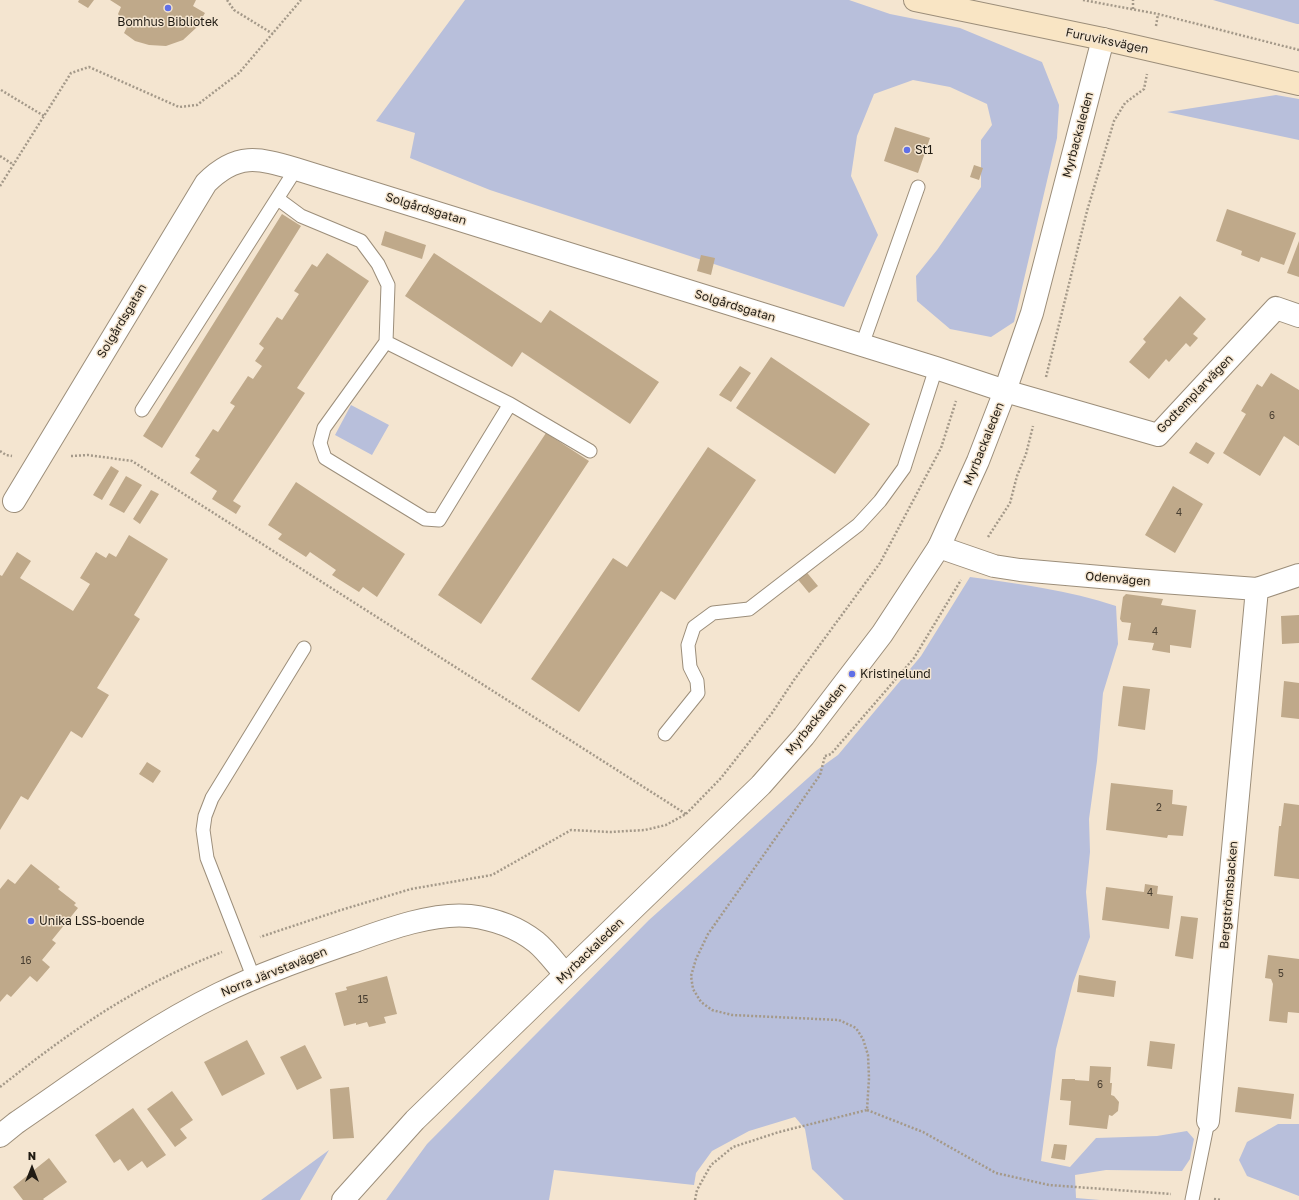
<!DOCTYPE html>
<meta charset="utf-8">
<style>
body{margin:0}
#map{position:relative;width:1299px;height:1200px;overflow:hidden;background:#f4e5d0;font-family:"Golos Text",sans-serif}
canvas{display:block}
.north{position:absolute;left:12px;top:1148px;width:40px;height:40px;-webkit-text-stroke:3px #f4e5d0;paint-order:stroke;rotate:0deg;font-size:11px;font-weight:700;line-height:16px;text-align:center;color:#201b13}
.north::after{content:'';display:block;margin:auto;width:14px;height:18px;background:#201b13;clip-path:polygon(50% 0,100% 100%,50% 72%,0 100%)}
</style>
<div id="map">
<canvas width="1299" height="1200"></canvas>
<div class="north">N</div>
</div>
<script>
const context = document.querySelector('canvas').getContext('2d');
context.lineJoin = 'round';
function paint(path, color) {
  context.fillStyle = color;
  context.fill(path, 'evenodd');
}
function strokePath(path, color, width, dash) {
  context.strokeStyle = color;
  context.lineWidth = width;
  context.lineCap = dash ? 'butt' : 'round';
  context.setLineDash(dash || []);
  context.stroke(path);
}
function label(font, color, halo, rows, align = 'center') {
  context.font = font + ' "Golos Text",sans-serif';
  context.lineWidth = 3;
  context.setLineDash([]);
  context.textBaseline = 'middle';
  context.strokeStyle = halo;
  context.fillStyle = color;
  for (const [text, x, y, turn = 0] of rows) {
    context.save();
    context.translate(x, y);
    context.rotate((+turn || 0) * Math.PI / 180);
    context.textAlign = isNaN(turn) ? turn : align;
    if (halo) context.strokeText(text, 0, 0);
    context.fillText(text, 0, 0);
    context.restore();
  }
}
const green = new Path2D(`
 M 465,0 L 849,0 L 890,14 L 960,28 L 1042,62 L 1059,105 L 1057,138 L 1014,322 L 991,337 L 950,329 L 917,301 L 916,276 L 937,250 L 981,187 L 981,140 L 992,125 L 987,104 L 950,87 L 913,80 L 874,94 L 857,136 L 851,176 L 878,235 L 844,307 L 490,190 L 410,158 L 415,133 L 376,121 Z
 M 1213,0 L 1299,0 L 1299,24 L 1297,24 Z
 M 1276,95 L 1299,99 L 1299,140 L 1167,112 Z
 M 351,405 L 389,425 L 372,455 L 335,435 Z
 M 970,577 C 1019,584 1069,590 1116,606 L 1118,644 L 1103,693 L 1097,761 L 1089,819 L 1090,852 L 1086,892 L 1090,937 L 1073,983 L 1056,1049 L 1041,1161 L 1070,1167 L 1096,1138 L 1157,1136 L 1187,1131 L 1194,1139 L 1190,1159 L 1182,1171 L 1106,1170 L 1075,1175 L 1076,1198 L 1100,1200 L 844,1200 L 812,1169 L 805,1129 L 795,1117 L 749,1131 L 712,1151 L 696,1173 L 694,1185 L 554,1170 L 549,1200 L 386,1200 L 427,1144 L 649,920 L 817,770 L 838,755 L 921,656 Z
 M 1278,1124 L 1299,1124 L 1299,1196 L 1247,1176 L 1239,1160 L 1247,1142 Z
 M 329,1150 L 300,1200 L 261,1200 Z`);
const building = new Path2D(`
 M 79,0 L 94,0 L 88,8 L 78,2 Z
 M 110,0 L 196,0 L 193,6 L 205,13 L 196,28 L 183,40 L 166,46 L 149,45 L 135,41 L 124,33 L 127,27 L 118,14 L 121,7 Z
 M 895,127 L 930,138 L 918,173 L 884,161 Z
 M 974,165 L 983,168 L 979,180 L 970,177 Z
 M 1227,209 L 1296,233 L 1284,265 L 1261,257 L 1259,262 L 1241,255 L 1242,251 L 1216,241 Z
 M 282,214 L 301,226 L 162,448 L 143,436 Z
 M 385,231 L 426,245 L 422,259 L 381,245 Z
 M 1299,241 L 1299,277 L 1287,273 Z
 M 327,253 L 369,281 L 297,388 L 305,393 L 233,501 L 241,506 L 236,514 L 212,499 L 217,491 L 190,473 L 200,459 L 195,456 L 213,429 L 218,432 L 235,406 L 230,403 L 248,376 L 253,379 L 262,366 L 255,361 L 264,348 L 259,344 L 277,317 L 282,320 L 299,294 L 294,291 L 312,264 L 317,267 Z
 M 434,253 L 541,323 L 550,310 L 659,382 L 630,424 L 522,352 L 512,367 L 405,296 Z
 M 701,255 L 715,258 L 711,275 L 697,271 Z
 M 1180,296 L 1206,319 L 1193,334 L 1198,338 L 1190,347 L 1186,343 L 1169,362 L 1166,359 L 1149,379 L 1129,362 L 1146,342 L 1143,339 Z
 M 771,357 L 870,424 L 835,474 L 736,408 Z
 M 740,366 L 751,373 L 731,402 L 719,395 Z
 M 1271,373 L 1299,390 L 1299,446 L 1284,436 L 1260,476 L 1223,453 L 1246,414 L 1241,411 L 1257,384 L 1262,387 Z
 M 546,433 L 589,461 L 481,624 L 438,595 Z
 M 1196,442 L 1215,453 L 1208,464 L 1189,453 Z
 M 708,447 L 756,480 L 675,600 L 661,591 L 579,712 L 531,679 L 613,558 L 627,567 Z
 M 111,466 L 119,471 L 102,500 L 93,495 Z
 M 126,476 L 142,485 L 124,513 L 109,505 Z
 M 296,482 L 405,554 L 377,597 L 363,587 L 359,592 L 332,575 L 336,570 L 310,552 L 306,557 L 278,539 L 282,534 L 268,525 Z
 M 1173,486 L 1203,504 L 1175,553 L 1145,535 Z
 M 151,490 L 159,494 L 140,524 L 133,519 Z
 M 129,535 L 168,559 L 134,615 L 140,619 L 97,688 L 109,695 L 82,738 L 71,731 L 28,800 L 21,796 L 0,830 L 0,575 L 2,576 L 17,552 L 31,561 L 20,578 L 73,611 L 90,584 L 80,578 L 96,552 L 106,558 L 109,553 L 116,557 Z
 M 804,569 L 818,586 L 809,593 L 795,576 Z
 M 1126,594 L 1163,599 L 1161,605 L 1196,610 L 1191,648 L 1170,645 L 1170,653 L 1152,650 L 1154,643 L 1128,640 L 1131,623 L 1122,622 L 1120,619 L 1123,597 Z
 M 1299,615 L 1299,643 L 1282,644 L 1281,616 Z
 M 1284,681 L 1299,683 L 1299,719 L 1281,717 Z
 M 1123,686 L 1150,689 L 1145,730 L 1118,726 Z
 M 147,762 L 161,771 L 153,783 L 139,774 Z
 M 1111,783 L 1173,790 L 1172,804 L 1187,806 L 1183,836 L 1168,835 L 1167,838 L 1106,830 Z
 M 1284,803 L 1299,805 L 1299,879 L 1274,876 L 1279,826 L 1281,826 Z
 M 31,864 L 60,887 L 58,889 L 76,903 L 74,905 L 78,908 L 52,940 L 56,943 L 42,960 L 50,967 L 37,982 L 30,976 L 11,997 L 7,994 L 0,1002 L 0,889 L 8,879 L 15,884 Z
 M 1145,884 L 1158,886 L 1157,894 L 1173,896 L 1169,929 L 1102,920 L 1106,887 L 1144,892 Z
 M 1181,916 L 1198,918 L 1193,959 L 1175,956 Z
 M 1268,955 L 1299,959 L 1299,1013 L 1288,1012 L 1287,1023 L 1269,1021 L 1273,984 L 1271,979 L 1265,978 Z
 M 1079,975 L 1116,981 L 1114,997 L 1077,992 Z
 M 387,976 L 397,1014 L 384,1017 L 386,1023 L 369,1027 L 367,1022 L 356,1025 L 356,1023 L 344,1026 L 335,993 L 347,990 L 346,987 Z
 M 247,1040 L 265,1074 L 222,1096 L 204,1062 Z
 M 1150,1041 L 1175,1044 L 1172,1069 L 1147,1066 Z
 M 305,1045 L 322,1078 L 297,1090 L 280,1057 Z
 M 1090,1066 L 1111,1067 L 1110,1083 L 1112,1083 L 1111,1095 L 1114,1096 L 1119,1102 L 1118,1111 L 1112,1116 L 1109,1115 L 1107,1129 L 1069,1125 L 1071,1101 L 1060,1100 L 1062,1079 L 1075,1079 L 1075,1080 L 1089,1081 Z
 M 349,1087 L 354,1138 L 333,1139 L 330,1089 Z
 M 1238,1087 L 1294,1094 L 1291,1119 L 1235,1112 Z
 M 172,1091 L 193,1120 L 180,1129 L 187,1138 L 175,1147 L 147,1109 Z
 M 133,1108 L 166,1155 L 147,1168 L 142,1161 L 128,1171 L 120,1159 L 114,1163 L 95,1135 Z
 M 1054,1144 L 1067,1145 L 1065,1160 L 1051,1158 Z
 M 49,1158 L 67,1182 L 43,1199 L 44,1200 L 23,1200 L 13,1187 Z`);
const path = new Path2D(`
 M 227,0 L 234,10 L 273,34
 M 1083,0 L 1158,14 L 1299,50
 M 1133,9 L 1133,0
 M 1156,26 L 1158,14
 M 1,90 L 44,116
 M 0,156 L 14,165
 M 0,186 L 71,73 L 89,67 L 179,107 L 197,105 L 239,73 L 301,0
 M 1046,377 L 1087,211 L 1114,121 L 1125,103 L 1144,89 L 1147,74
 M 0,451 L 6,455 L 12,456
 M 71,456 L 88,455 L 132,461 L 686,814 L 666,825 L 645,830 L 610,832 L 571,830 L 492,875 L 411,889 L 341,910 L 260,937
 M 988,537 L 1010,503 L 1017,476 L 1026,454 L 1033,426
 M 825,756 L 831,754 L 914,658 L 961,580
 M 686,814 L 721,778 L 772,713 L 794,680 L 880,563 L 941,448 L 956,401
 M 0,1087 C 47,1050 95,1014 148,986 C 172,973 197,962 222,952
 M 867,1110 L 923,1132 L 996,1173 L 1049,1185 L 1171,1194
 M 1214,1199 L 1221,1200
 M 695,1200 L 697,1190 L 711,1165 L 733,1147 L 779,1132 L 867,1110 L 869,1078 L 868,1055 L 863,1039 L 856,1028 L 839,1020 L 732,1015 L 712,1010 L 701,1002 L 693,989 L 691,976 L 696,959 L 708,934 L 820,775 L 825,756`);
const service = new Path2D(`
 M 278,199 L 301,216 L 361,241 L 378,264 L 388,285 L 386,342 L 324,428 L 320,443 L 325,458 L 425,519 L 439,520 L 510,404 L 590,451
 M 386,342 L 510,404
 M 862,345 L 918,187
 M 142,410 L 296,169
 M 665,734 L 698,693 L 697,681 L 690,667 L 688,645 L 694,627 L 713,613 L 749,609 L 858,525 L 880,501 L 904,468 L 936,368
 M 254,979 L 207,858 L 203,830 L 205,816 L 212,798 L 304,648
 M 1192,1200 L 1208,1121`);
const minor = new Path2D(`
 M 14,501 L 206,183 C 237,152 258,158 296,169 L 936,368 L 1005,391 L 1158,435 L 1276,308 L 1299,316
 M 939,547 L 994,566 L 1020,570 L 1135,580 L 1257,589 L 1299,575
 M 1208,1121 L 1257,589
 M 0,1136 L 16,1123 C 82,1078 147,1029 219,994 C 262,973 309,957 355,941 C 388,929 435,912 470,916 C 494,919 517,927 536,942 C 547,951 556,964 565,974`);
const tertiary = new Path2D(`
 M 343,1200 L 415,1120 L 761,785 L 804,736 L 882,634 L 939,547 L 978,461 L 1005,391 L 1032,313 L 1103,39`);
const secondary = new Path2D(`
 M 915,0 L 1103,39 L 1299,84`);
const markers = [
 [168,8,4,"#6070e7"],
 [907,150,4,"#6070e7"],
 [852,674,4,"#6070e7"],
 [31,921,4,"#6070e7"]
];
const numberNames = [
 ["6",1272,416],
 ["4",1179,513],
 ["4",1155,632],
 ["2",1159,808],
 ["4",1150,893],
 ["16",26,961],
 ["5",1281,974],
 ["15",363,1000],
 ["6",1100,1085]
];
const poiNames = [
 ["Bomhus Bibliotek",168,22,"center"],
 ["St1",915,150],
 ["Kristinelund",860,674],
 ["Unika LSS-boende",39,921]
];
const streetNames = [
 ["Furuviksvägen",1107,41,12],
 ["Myrbackaleden",1078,135,-75],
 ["Solgårdsgatan",426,209,17],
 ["Solgårdsgatan",735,306,17],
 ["Solgårdsgatan",122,321,-59],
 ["Godtemplarvägen",1195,394,-46],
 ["Myrbackaleden",984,444,-68],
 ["Odenvägen",1118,579,5],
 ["Myrbackaleden",816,719,-51],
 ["Bergströmsbacken",1229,895,-85],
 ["Myrbackaleden",590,951,-44],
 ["Norra Järvstavägen",274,972,-22]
];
paint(green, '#b8bfdb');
paint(building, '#bfa98a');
strokePath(service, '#9c8e7a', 15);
strokePath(minor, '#9c8e7a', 24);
strokePath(tertiary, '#9c8e7a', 24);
strokePath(secondary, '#9c8e7a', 24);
strokePath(path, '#a49989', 2.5, [2, 2]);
strokePath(service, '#fff', 13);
strokePath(minor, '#fff', 22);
strokePath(tertiary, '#fff', 22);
strokePath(secondary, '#f9e5c4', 22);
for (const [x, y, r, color] of markers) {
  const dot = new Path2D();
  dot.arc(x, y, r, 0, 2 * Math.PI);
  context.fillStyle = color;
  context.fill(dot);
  strokePath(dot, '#f4e5d0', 1.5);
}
label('10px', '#483e31', null, numberNames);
label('12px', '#201b13', '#f4e5d0', poiNames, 'left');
label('12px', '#201b13', '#f4e5d0', streetNames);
</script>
